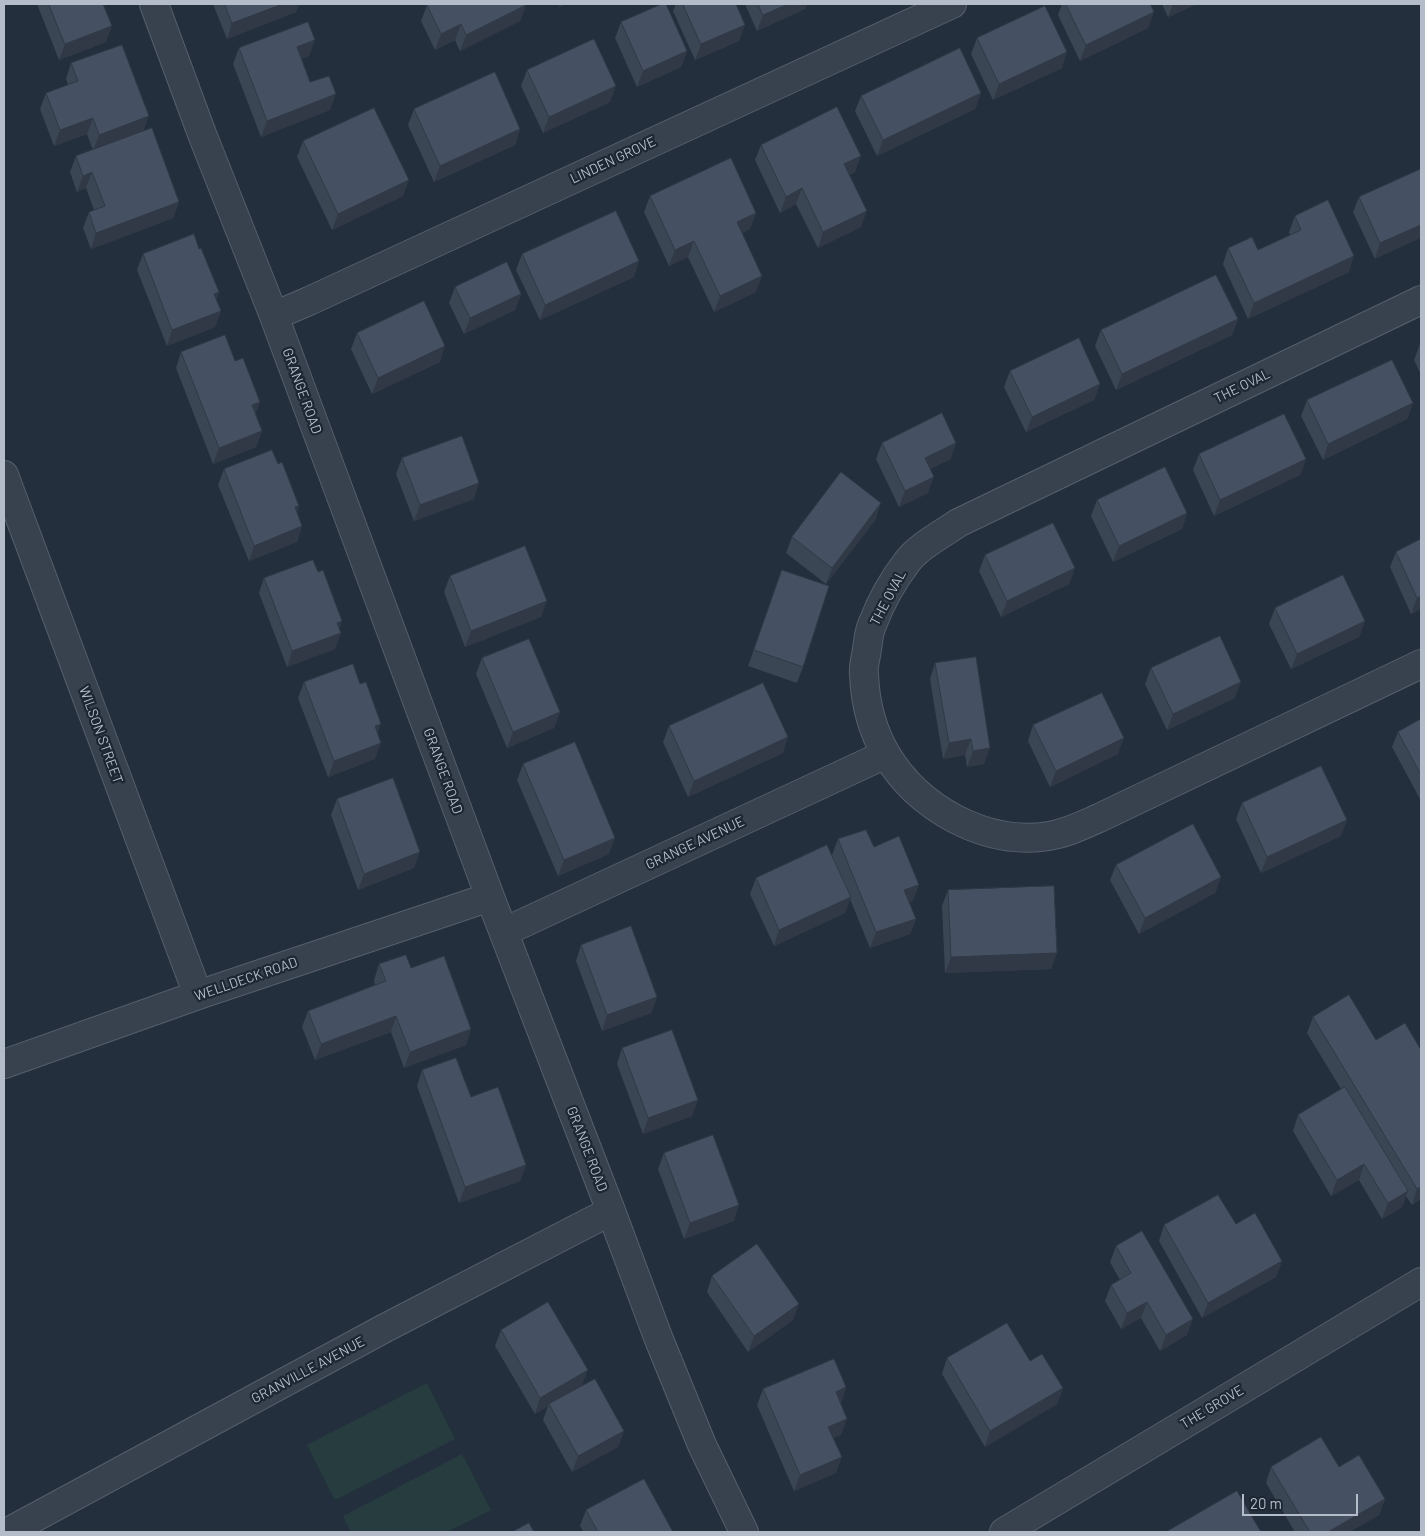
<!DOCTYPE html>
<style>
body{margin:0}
#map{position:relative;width:1425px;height:1536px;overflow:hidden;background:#242f3e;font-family:Barlow,sans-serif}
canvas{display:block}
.frame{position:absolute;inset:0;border:5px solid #b4bcc9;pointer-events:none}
.scale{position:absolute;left:1242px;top:1494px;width:116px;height:22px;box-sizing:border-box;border:2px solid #b4bcc9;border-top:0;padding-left:6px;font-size:15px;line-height:18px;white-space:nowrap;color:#b4bcc9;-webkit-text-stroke:4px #1d2633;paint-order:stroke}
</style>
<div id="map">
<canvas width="1425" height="1536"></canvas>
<div class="frame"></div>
<div class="scale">20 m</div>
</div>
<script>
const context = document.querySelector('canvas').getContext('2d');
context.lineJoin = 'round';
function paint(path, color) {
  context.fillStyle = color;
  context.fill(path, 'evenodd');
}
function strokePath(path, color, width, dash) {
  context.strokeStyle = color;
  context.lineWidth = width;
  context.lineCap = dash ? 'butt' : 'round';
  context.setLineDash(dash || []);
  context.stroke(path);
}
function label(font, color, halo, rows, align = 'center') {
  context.font = font + ' Barlow,sans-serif';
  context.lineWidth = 4.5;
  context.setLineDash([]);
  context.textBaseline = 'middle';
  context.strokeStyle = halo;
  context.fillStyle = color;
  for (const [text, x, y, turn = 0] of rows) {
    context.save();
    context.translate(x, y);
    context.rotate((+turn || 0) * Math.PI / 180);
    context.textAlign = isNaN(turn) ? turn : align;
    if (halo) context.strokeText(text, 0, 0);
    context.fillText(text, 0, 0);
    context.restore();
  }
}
const green = new Path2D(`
 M 427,1383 L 455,1439 L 335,1500 L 307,1445 Z
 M 462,1454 L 491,1510 L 447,1532 L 351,1532 L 343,1516 Z`);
const minor = new Path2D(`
 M 154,4 L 202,134 L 274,316 L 490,897 L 611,1211 L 658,1337 L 702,1445 L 744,1532
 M 1421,300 L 958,523 C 941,535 919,546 907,562 C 893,580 880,604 872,625 C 868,634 868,646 866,655 C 865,661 863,668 864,674 C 865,701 872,730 886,754 C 918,808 985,846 1049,836 C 1067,833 1083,825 1099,818 L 1421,664
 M 274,316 L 309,301 L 952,4
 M 4,475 L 198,995
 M 504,932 L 886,754
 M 4,1064 L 198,995 L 490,897
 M 8,1532 L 385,1328 L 611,1211
 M 1004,1532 L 1421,1282`);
const wall = new Path2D(`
 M 37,4 L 103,4 L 106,42 L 59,60 Z
 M 213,4 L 299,4 L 296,12 L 227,39 Z
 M 676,4 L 736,4 L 739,41 L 695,60 L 673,11 Z
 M 745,4 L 807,4 L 805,9 L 757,31 Z
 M 1062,4 L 1150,4 L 1154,12 L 1148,28 L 1080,61 L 1058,15 Z
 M 1162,4 L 1197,4 L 1168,17 Z
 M 427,5 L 526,5 L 520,21 L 460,51 L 455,40 L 435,50 L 421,21 Z
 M 621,22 L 687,51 L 681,67 L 637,87 L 615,38 Z
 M 977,38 L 1062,68 L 993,100 L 971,54 Z
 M 239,48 L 309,56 L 301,59 L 310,82 L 330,110 L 261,137 L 233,64 Z
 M 71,63 L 143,131 L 179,202 L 173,218 L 91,249 L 83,228 L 89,212 L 94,210 L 86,188 L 77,192 L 70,172 L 76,156 L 93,150 L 87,134 L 54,146 L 40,109 L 46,93 L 68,85 L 66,79 Z
 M 527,70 L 610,102 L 543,133 L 521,86 Z
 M 981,93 L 975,109 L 877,156 L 855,111 L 861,96 Z
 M 414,109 L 520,129 L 515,145 L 434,182 L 408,125 Z
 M 303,141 L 403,196 L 332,230 L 297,157 Z
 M 761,145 L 855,172 L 849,175 L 861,227 L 818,248 L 796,204 L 780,213 L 755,160 Z
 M 1421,169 L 1375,259 L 1353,212 L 1359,197 Z
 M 650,196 L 756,213 L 750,229 L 742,233 L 756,292 L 714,312 L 688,257 L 669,266 L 644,212 Z
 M 1295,216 L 1349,272 L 1248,319 L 1223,264 L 1228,248 L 1258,250 L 1290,235 L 1289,232 Z
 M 199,249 L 219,292 L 216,300 L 221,311 L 215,327 L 167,346 L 137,270 L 143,254 Z
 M 522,254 L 634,277 L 540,320 L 516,270 Z
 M 455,287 L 521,294 L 515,310 L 464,334 L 449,303 Z
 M 1238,319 L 1232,335 L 1116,390 L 1095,346 L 1101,330 Z
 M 357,333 L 440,362 L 372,394 L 351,349 Z
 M 1421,343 L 1421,375 L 1414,360 L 1420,344 Z
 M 181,352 L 235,361 L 260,402 L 255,414 L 262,431 L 256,447 L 213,464 L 176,368 Z
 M 1010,371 L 1100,384 L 1094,400 L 1026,432 L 1004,387 Z
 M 1307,400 L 1413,403 L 1407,419 L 1323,460 L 1301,416 Z
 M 882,443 L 951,459 L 930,469 L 928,493 L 899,507 L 876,459 Z
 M 1199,454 L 1306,459 L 1300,475 L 1214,516 L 1193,470 Z
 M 402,458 L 474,499 L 414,521 L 396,474 Z
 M 278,464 L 299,506 L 297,512 L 302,526 L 297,542 L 249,561 L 218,485 L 224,469 Z
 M 1097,500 L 1187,513 L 1182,529 L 1113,562 L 1091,516 Z
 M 876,519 L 826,584 L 786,553 L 792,537 Z
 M 1421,539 L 1421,609 L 1411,614 L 1390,567 L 1396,552 Z
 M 985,555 L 1075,568 L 1069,584 L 1001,617 L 979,571 Z
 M 782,570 L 803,667 L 797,683 L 748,666 Z
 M 318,572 L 342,621 L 339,630 L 335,649 L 287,667 L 259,593 L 264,578 Z
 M 450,576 L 541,617 L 465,647 L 444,592 Z
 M 1275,608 L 1365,621 L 1359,637 L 1291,669 L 1269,624 Z
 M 482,658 L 560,712 L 554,728 L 507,748 L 476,674 Z
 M 935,663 L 984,764 L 967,767 L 965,755 L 943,759 L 930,679 Z
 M 1151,668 L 1235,698 L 1167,730 L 1145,684 Z
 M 304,682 L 377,733 L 375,759 L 328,777 L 298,698 Z
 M 1421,719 L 1421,798 L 1420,799 L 1392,747 L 1398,732 Z
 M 1033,725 L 1118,754 L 1050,787 L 1028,741 Z
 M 669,726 L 783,753 L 688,797 L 663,742 Z
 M 523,764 L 609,854 L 558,876 L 517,780 Z
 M 337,799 L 414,868 L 358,890 L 331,815 Z
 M 1242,803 L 1341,836 L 1261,873 L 1236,819 Z
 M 838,839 L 874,847 L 913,901 L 909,902 L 916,919 L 910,934 L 870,948 L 850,899 L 845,913 L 774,946 L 750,894 L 756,878 L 832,855 Z
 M 1116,865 L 1221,877 L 1215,893 L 1139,934 L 1110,880 Z
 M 948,890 L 1051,969 L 945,973 L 942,906 Z
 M 581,945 L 657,997 L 651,1013 L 602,1031 L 576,961 Z
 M 379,964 L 411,968 L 471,1029 L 466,1045 L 404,1068 L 391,1032 L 315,1060 L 302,1027 L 308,1011 L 375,985 L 374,980 Z
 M 1349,995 L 1421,1199 L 1412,1205 L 1406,1196 L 1402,1207 L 1382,1219 L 1359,1180 L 1331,1196 L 1293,1131 L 1298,1115 L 1341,1089 L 1307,1033 L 1313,1017 Z
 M 622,1048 L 692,1116 L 643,1134 L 617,1064 Z
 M 422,1070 L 471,1097 L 526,1165 L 520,1181 L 459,1203 L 417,1086 Z
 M 664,1153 L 734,1221 L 684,1239 L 658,1169 Z
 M 1236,1224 L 1282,1261 L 1276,1277 L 1202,1318 L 1159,1241 L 1164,1225 Z
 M 1116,1246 L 1187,1335 L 1160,1351 L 1141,1318 L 1121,1329 L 1105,1301 L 1111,1285 L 1120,1280 L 1110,1262 Z
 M 712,1276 L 793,1320 L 748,1352 L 707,1292 Z
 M 501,1330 L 582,1386 L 624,1431 L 618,1447 L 572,1472 L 543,1420 L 548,1406 L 535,1414 L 495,1346 Z
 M 947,1358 L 1030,1361 L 1063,1388 L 1057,1404 L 985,1447 L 942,1374 Z
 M 846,1387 L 841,1403 L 841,1435 L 833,1438 L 836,1473 L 794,1491 L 757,1405 L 763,1389 Z
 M 1271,1467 L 1339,1467 L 1385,1499 L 1379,1515 L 1349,1532 L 1295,1532 L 1266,1483 Z
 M 586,1510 L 673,1532 L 584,1532 L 580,1526 Z`);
const shadedWall = new Path2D(`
 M 283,4 L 299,4 L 296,12 L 227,39 L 232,23 Z
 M 560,4 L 566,4 L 558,8 Z
 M 788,4 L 807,4 L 805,9 L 757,31 L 763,15 Z
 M 1173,4 L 1197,4 L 1168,17 Z
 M 526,5 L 520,21 L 460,51 L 466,35 Z
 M 1154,12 L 1148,28 L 1080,61 L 1086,45 Z
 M 461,24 L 455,40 L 435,50 L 441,34 Z
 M 745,25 L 739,41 L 695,60 L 701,44 Z
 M 112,26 L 106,42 L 59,60 L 65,44 Z
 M 315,40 L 309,56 L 291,63 L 297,47 Z
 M 687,51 L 681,67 L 637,87 L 643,71 Z
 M 1067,52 L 1062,68 L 993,100 L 999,84 Z
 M 616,86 L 610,102 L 543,133 L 549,117 Z
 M 981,93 L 975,109 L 877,156 L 883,140 Z
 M 336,94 L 330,110 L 261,137 L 267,121 Z
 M 149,116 L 143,132 L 93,151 L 99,135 Z
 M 93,118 L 87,134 L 54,146 L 60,130 Z
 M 520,129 L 515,145 L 434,182 L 440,166 Z
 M 861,156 L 855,172 L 838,180 L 844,164 Z
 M 92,172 L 86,188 L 77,192 L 83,176 Z
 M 409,180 L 403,196 L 332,230 L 338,214 Z
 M 802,188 L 796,204 L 780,213 L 786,197 Z
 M 179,202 L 173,218 L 91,249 L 96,233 Z
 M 867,211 L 861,227 L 818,248 L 823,232 Z
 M 756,213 L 750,229 L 731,238 L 737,222 Z
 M 1421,225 L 1421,238 L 1375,259 L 1380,243 Z
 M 694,241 L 688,257 L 669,266 L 675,250 Z
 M 1354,256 L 1349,272 L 1248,319 L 1254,303 Z
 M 639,261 L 634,277 L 540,320 L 545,305 Z
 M 762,276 L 756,292 L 714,312 L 720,296 Z
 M 219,292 L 213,308 L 214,294 Z
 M 521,294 L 515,310 L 464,334 L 470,318 Z
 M 221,311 L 215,327 L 167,346 L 172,330 Z
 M 1238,319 L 1232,335 L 1116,390 L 1122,374 Z
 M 445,346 L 440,362 L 372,394 L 378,378 Z
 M 1100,384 L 1094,400 L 1026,432 L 1032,417 Z
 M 260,402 L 254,418 L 252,405 Z
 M 1413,403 L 1407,419 L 1323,460 L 1328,444 Z
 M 262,431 L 256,447 L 213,464 L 219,448 Z
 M 956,443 L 951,459 L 919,474 L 925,458 Z
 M 1306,459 L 1300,475 L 1214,516 L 1220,500 Z
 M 934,477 L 928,493 L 899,507 L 905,491 Z
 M 479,483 L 474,499 L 414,521 L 420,505 Z
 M 881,503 L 876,519 L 826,584 L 832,568 Z
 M 299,506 L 293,522 L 295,507 Z
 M 1187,513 L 1182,529 L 1113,562 L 1119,546 Z
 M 302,526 L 297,542 L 249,561 L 254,546 Z
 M 1075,568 L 1069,584 L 1001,617 L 1007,601 Z
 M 1421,596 L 1421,609 L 1411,614 L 1417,598 Z
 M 547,601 L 541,617 L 465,647 L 471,631 Z
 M 342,621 L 338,634 L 341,633 L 335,649 L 287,667 L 292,651 L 337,623 Z
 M 1365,621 L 1359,637 L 1291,669 L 1297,654 Z
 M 1241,682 L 1235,698 L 1167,730 L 1173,714 Z
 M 560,712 L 554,728 L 507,748 L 513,732 Z
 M 381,724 L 375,740 L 375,726 Z
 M 788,737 L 783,753 L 688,797 L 694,781 Z
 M 1124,738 L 1118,754 L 1050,787 L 1056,771 Z
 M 971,739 L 965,755 L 943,759 L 949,743 Z
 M 381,743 L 375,759 L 328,777 L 334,761 Z
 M 990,748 L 984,764 L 967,767 L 973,751 Z
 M 1347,820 L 1341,836 L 1261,873 L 1267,857 Z
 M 615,838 L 609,854 L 558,876 L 564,860 Z
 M 420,852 L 414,868 L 358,890 L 364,874 Z
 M 1221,877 L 1215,893 L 1139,934 L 1145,918 Z
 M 919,885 L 913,901 L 899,906 L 904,890 Z
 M 851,897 L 845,913 L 774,946 L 779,930 Z
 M 916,919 L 910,934 L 870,948 L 876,932 Z
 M 1057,953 L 1051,969 L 945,973 L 951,957 Z
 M 657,997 L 651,1013 L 602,1031 L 607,1015 Z
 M 396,1016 L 391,1032 L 315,1060 L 321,1044 Z
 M 471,1029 L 466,1045 L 404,1068 L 410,1052 Z
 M 698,1100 L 692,1116 L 643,1134 L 648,1118 Z
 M 1364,1164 L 1359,1180 L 1331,1196 L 1337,1180 Z
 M 526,1165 L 520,1181 L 459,1203 L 465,1187 Z
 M 1421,1187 L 1421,1199 L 1412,1205 L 1417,1189 Z
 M 1408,1191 L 1402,1207 L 1382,1219 L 1388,1203 Z
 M 739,1205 L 734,1221 L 684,1239 L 690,1223 Z
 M 1282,1261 L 1276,1277 L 1202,1318 L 1208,1303 Z
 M 1147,1302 L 1141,1318 L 1121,1329 L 1127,1313 Z
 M 799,1304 L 793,1320 L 748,1352 L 754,1336 Z
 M 1193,1319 L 1187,1335 L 1160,1351 L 1166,1335 Z
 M 588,1370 L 582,1386 L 549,1404 L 548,1406 L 535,1414 L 540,1398 Z
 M 846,1387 L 841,1403 L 836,1392 Z
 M 1063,1388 L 1057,1404 L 985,1447 L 990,1431 Z
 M 847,1419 L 841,1435 L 822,1443 L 828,1427 Z
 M 624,1431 L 618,1447 L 572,1472 L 578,1456 Z
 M 842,1457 L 836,1473 L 794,1491 L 800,1475 Z
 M 1385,1499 L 1379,1515 L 1349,1532 L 1328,1532 Z`);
const building = new Path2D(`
 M 49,4 L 103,4 L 112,26 L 65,44 Z
 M 225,4 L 283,4 L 232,23 Z
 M 430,4 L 525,4 L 526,5 L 466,35 L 461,24 L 441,34 L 427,5 Z
 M 662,4 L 666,4 L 687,51 L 643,71 L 621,22 Z
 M 683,4 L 736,4 L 745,25 L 701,44 Z
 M 758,4 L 788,4 L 763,15 Z
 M 1066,4 L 1150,4 L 1154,12 L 1086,45 Z
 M 1045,6 L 1067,52 L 999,84 L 977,38 Z
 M 308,22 L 315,40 L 297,47 L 310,82 L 329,76 L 336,94 L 267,121 L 239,48 Z
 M 594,39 L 616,86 L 549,117 L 527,70 Z
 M 122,45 L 149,116 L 99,135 L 93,118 L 60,130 L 46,93 L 78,81 L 71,63 Z
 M 960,48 L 981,93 L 883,140 L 861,96 Z
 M 495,72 L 520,129 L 440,166 L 414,109 Z
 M 837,107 L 861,156 L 844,164 L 867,211 L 823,232 L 802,188 L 786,197 L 761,145 Z
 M 374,108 L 409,180 L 338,214 L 303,141 Z
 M 152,128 L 179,202 L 96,233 L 89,212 L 105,206 L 92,172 L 83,176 L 76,156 Z
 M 731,158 L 756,213 L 737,222 L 762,276 L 720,296 L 694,241 L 675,250 L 650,196 Z
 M 1421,169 L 1421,225 L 1380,243 L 1359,197 Z
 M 1328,200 L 1354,256 L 1254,303 L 1228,248 L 1252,237 L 1258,250 L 1301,230 L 1295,216 Z
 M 616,211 L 639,261 L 545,305 L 522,254 Z
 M 194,234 L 199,249 L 201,248 L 219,292 L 214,294 L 221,311 L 172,330 L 143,254 Z
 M 507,262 L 521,294 L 470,318 L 455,287 Z
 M 1216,275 L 1238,319 L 1122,374 L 1101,330 Z
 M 424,301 L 445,346 L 378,378 L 357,333 Z
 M 225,335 L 235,361 L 243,358 L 260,402 L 252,405 L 262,431 L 219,448 L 181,352 Z
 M 1079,338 L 1100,384 L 1032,417 L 1010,371 Z
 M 1392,360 L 1413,403 L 1328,444 L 1307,400 Z
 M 942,413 L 956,443 L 925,458 L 934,477 L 905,491 L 882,443 Z
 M 1284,414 L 1306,459 L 1220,500 L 1199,454 Z
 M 462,436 L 479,483 L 420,505 L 402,458 Z
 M 272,450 L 278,464 L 282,462 L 299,506 L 295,507 L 302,526 L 254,546 L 224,469 Z
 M 1165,467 L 1187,513 L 1119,546 L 1097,500 Z
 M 841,472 L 881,503 L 832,568 L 792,537 Z
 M 1053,523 L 1075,568 L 1007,601 L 985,555 Z
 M 1421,539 L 1421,596 L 1417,598 L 1396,552 Z
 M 525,546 L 547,601 L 471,631 L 450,576 Z
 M 313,560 L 318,572 L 323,570 L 342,621 L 337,623 L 341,633 L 292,651 L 264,578 Z
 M 782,570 L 829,586 L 803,667 L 754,650 Z
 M 1343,575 L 1365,621 L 1297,654 L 1275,608 Z
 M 1220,636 L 1241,682 L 1173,714 L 1151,668 Z
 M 529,639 L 560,712 L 513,732 L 482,658 Z
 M 976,657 L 990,748 L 973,751 L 971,739 L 949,743 L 935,663 Z
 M 353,664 L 360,684 L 366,682 L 381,724 L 375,726 L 381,743 L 334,761 L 304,682 Z
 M 763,683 L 788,737 L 694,781 L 669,726 Z
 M 1102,693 L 1124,738 L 1056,771 L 1033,725 Z
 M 1421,719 L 1421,775 L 1398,732 Z
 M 575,742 L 615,838 L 564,860 L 523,764 Z
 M 1321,766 L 1347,820 L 1267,857 L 1242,803 Z
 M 393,778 L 420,852 L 364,874 L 337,799 Z
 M 1193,824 L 1221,877 L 1145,918 L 1116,865 Z
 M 866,830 L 874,847 L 899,836 L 919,885 L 904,890 L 916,919 L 876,932 L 838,839 Z
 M 827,845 L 851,897 L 779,930 L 756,878 Z
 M 1054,886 L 1057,953 L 951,957 L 948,890 Z
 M 631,926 L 657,997 L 607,1015 L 581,945 Z
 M 406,955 L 411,968 L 444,956 L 471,1029 L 410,1052 L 396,1016 L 321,1044 L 308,1011 L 386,981 L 379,964 Z
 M 1349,995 L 1376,1040 L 1405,1023 L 1421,1050 L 1421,1187 L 1417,1189 L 1313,1017 Z
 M 672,1030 L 698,1100 L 648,1118 L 622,1048 Z
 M 456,1058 L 471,1097 L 498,1087 L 526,1165 L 465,1187 L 422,1070 Z
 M 1345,1087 L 1408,1191 L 1388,1203 L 1364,1164 L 1337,1180 L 1298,1115 Z
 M 713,1135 L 739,1205 L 690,1223 L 664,1153 Z
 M 1218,1195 L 1236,1224 L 1255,1213 L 1282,1261 L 1208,1303 L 1164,1225 Z
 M 1142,1231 L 1193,1319 L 1166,1335 L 1147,1302 L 1127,1313 L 1111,1285 L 1131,1273 L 1116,1246 Z
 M 757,1244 L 799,1304 L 754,1336 L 712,1276 Z
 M 548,1302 L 588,1370 L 540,1398 L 501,1330 Z
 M 1007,1323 L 1030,1361 L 1042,1354 L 1063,1388 L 990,1431 L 947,1358 Z
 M 834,1359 L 846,1387 L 836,1392 L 847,1419 L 828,1427 L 842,1457 L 800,1475 L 763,1389 Z
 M 595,1379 L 624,1431 L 578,1456 L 549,1404 Z
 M 1321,1437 L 1339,1467 L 1359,1455 L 1385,1499 L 1328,1532 L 1310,1532 L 1271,1467 Z
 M 644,1479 L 673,1532 L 598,1532 L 586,1510 Z
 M 1237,1491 L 1261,1532 L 1166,1532 Z
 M 529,1523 L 534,1532 L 512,1532 Z`);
const streetNames = [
 ["LINDEN GROVE",613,160,-25],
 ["THE OVAL",1242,386,-26],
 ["GRANGE ROAD",302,391,70],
 ["THE OVAL",888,598,-62],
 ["WILSON STREET",101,735,70],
 ["GRANGE ROAD",443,771,70],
 ["GRANGE AVENUE",695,843,-25],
 ["WELLDECK ROAD",246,979,-19],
 ["GRANGE ROAD",587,1149,69],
 ["GRANVILLE AVENUE",308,1370,-28],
 ["THE GROVE",1212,1407,-31]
];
paint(green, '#263c3f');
strokePath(minor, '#565f6c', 30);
strokePath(minor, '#38414e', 28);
paint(wall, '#3b4654');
paint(shadedWall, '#303945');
paint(building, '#455162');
strokePath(building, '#303945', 1);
label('14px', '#b4bcc9', '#1d2633', streetNames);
</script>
